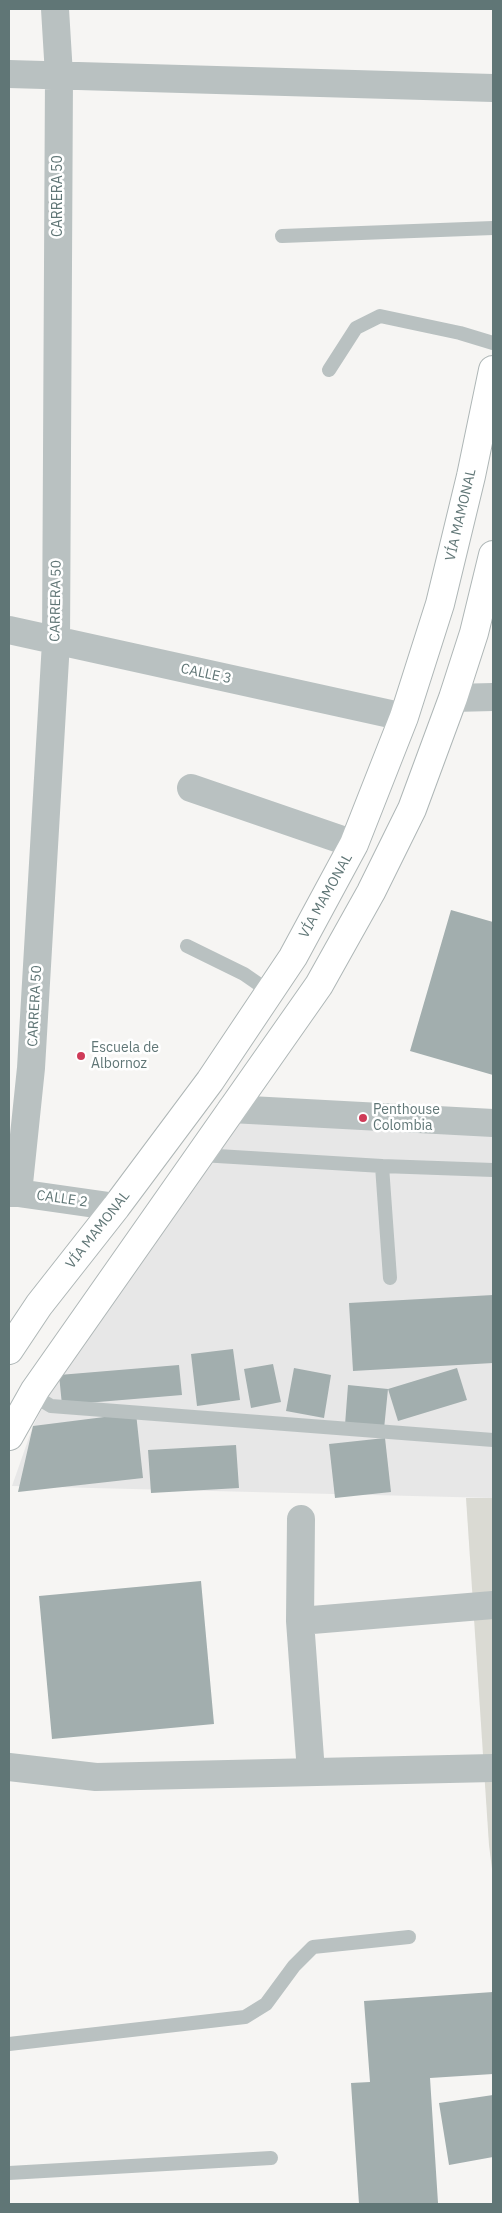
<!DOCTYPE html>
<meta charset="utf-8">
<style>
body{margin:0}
#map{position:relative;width:502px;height:2213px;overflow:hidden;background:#f6f5f3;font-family:"IBM Plex Sans",sans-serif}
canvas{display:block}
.frame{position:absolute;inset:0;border:10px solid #607676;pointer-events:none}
</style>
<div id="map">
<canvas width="502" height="2213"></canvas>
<div class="frame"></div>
</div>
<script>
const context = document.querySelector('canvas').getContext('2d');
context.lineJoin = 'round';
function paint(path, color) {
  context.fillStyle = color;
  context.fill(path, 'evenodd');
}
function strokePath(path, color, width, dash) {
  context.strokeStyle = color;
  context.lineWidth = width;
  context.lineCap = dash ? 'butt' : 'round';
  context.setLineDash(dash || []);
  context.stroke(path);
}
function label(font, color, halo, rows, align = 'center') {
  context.font = font + ' "IBM Plex Sans",sans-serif';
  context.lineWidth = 5;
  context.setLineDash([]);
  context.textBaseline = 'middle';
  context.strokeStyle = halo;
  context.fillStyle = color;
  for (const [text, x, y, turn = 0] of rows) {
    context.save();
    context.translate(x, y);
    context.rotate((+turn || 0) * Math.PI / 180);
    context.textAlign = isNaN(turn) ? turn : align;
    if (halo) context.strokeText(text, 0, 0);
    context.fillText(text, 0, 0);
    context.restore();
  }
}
const built = new Path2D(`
 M 248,1103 L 493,1114 L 493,1498 L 12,1486 L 33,1426 L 58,1376 Z`);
const green = new Path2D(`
 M 466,1498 L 493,1498 L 493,1877 L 489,1845 Z`);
const building = new Path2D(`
 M 451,910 L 493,922 L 493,1075 L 410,1051 Z
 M 493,1295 L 493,1363 L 353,1371 L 349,1303 Z
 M 233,1349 L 240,1400 L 197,1406 L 191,1354 Z
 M 273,1364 L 281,1402 L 251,1408 L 244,1369 Z
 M 179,1365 L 182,1395 L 62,1405 L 59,1375 Z
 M 294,1368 L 331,1375 L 324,1418 L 286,1411 Z
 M 457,1368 L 467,1400 L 398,1421 L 388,1389 L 384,1429 L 345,1425 L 348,1385 L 388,1389 Z
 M 136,1413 L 143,1478 L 18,1492 L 33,1426 Z
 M 385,1438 L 391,1492 L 335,1498 L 329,1444 Z
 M 236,1445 L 239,1488 L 151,1493 L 148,1450 Z
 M 201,1581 L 214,1724 L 52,1739 L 39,1596 Z
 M 493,1992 L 493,2074 L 430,2078 L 438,2203 L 359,2204 L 351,2083 L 370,2082 L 364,2001 Z
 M 493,2095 L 493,2157 L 449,2165 L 439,2103 Z`);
const service = new Path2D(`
 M 282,236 L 493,228
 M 329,370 L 356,328 L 380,316 L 460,333 L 493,343
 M 187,946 L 244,974 L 270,992
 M 201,1155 L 382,1166 L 390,1278
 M 382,1166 L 493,1170
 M 35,1390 L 41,1400 L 51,1406 L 493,1440
 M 9,2044 L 245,2017 L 266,2004 L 294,1966 L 313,1947 L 409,1937
 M 9,2173 L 271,2158`);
const minor = new Path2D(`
 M 9,74 L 493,88
 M 9,630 L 404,717
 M 453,698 L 493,697
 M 191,788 L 354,844
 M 231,1109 L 493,1123
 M 9,1193 L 18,1193 L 116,1207
 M 18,1193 L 31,1068 L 56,642 L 59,75 L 55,9
 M 300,1621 L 301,1519
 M 9,1767 L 96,1777 L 493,1768
 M 311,1772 L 300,1621 L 493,1605`);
const primary = new Path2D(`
 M 9,1350 L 39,1305 L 116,1207 L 210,1081 L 293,957 L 354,844 L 404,717 L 440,604 L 471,476 L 493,370
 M 9,1436 L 35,1390 L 319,985 L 371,892 L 412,809 L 453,698 L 474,633 L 493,555`);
const markers = [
 [81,1056,5,"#cf3b58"],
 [363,1118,5,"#cf3b58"]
];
const streetNames = [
 ["CARRERA 50",58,196,-90],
 ["VÍA MAMONAL",461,515,-77],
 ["CARRERA 50",56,601,-89],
 ["CALLE 3",206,674,12],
 ["VÍA MAMONAL",326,896,-61],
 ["CARRERA 50",35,1006,-87],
 ["CALLE 2",62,1199,8],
 ["VÍA MAMONAL",98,1230,-52]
];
const poiNames = [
 ["Escuela de",91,1048],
 ["Albornoz",91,1064],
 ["Penthouse",373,1110],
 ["Colombia",373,1126]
];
paint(built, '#e7e7e7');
paint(green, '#dadad3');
paint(building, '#a2aeae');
strokePath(primary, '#aeb6b6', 30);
strokePath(service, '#b9c1c1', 14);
strokePath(minor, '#b9c1c1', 28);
strokePath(primary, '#fff', 28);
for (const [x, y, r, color] of markers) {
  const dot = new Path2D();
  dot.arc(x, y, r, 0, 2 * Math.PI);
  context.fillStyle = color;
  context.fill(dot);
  strokePath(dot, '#fff', 2);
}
label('14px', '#607676', '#fff', streetNames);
label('14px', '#607676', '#fff', poiNames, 'left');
</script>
